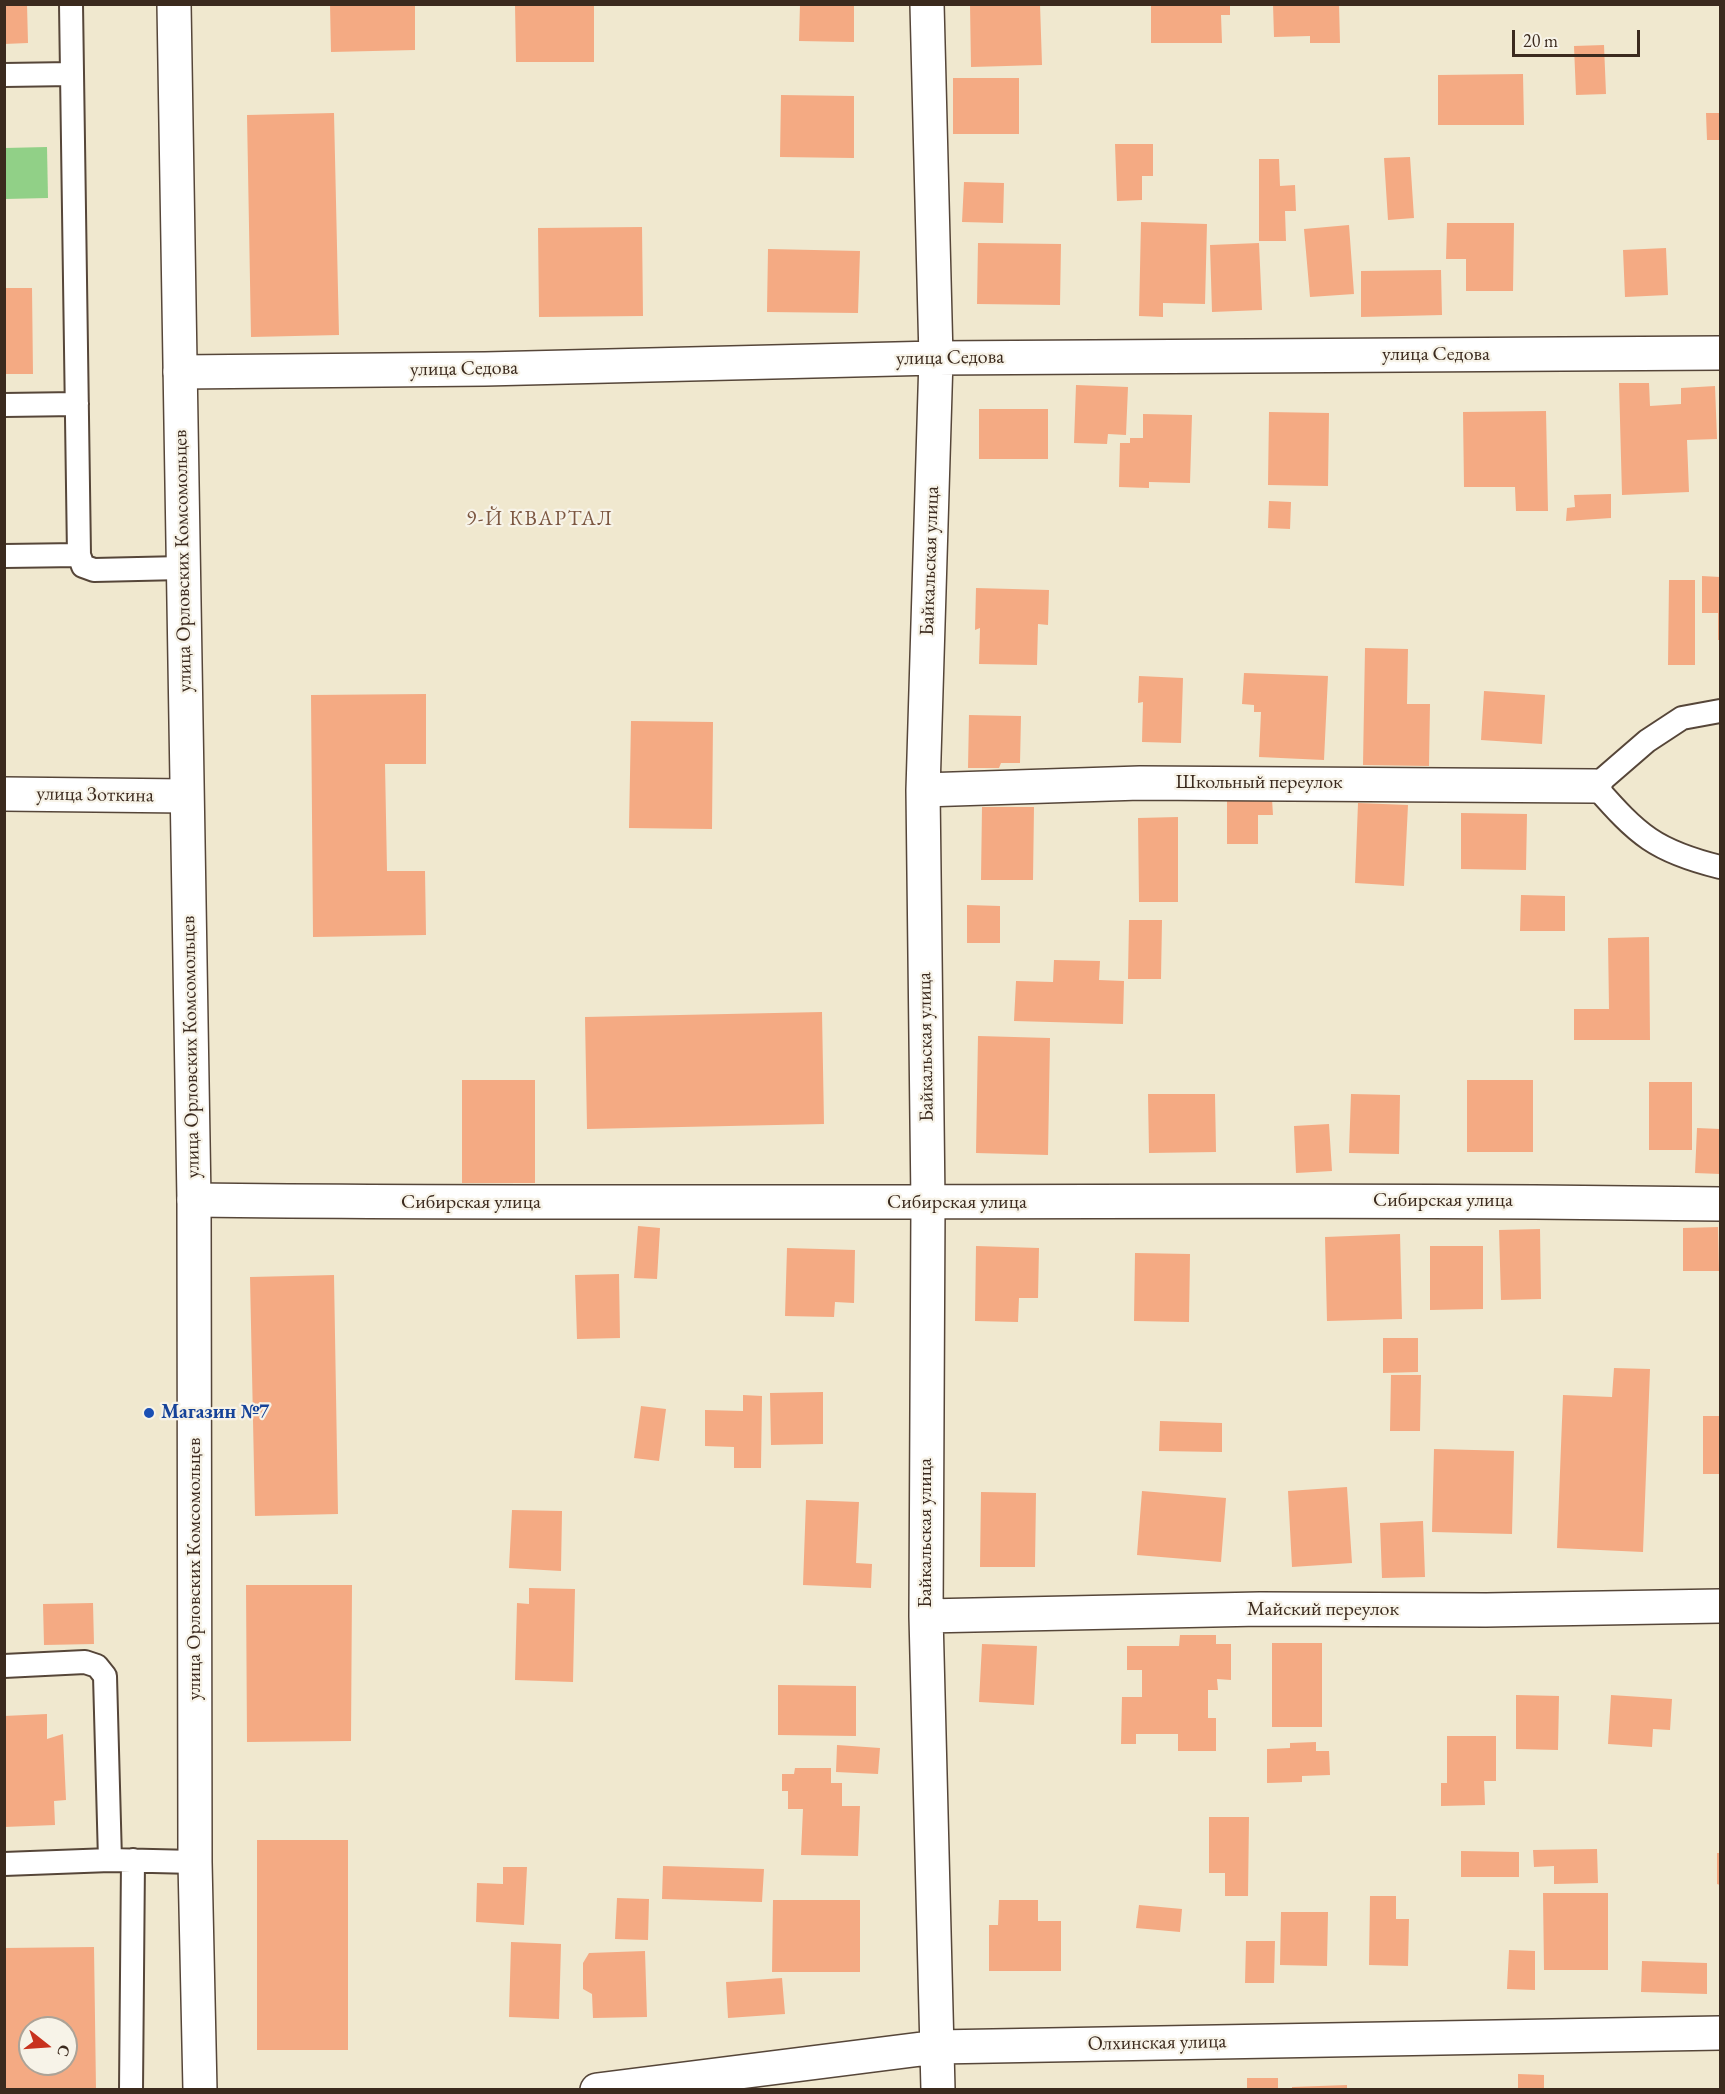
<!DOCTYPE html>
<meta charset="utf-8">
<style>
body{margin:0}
#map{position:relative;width:1725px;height:2094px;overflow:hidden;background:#f0e8cf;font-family:"EB Garamond",serif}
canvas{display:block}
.frame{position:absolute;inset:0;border:6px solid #3b2a1e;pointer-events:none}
.north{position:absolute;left:18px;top:2016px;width:60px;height:60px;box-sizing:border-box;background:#f7f3e8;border:2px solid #aca397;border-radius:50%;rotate:107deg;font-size:16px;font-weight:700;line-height:24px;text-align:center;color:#3b2a1e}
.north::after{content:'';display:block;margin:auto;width:21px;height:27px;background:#c8321e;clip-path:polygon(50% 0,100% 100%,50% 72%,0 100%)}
.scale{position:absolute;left:1512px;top:30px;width:128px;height:27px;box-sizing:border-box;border:3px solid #3b2a1e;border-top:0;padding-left:8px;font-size:18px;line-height:21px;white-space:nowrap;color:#3b2a1e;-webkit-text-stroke:4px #f7f3e8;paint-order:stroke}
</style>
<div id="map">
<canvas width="1725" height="2094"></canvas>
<div class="frame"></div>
<div class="north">С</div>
<div class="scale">20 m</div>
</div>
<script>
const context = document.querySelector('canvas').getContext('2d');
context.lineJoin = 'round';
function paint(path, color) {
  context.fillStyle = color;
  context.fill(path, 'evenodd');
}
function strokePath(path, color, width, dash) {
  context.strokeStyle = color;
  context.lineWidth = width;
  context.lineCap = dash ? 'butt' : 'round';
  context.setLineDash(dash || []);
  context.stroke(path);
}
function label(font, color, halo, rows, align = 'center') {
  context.font = font + ' "EB Garamond",serif';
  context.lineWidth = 4.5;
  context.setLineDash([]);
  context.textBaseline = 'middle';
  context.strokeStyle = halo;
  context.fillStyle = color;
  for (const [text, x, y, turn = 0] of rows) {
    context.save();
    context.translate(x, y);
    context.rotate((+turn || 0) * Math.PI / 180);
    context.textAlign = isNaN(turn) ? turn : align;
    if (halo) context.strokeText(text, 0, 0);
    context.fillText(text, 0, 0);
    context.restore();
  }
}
const green = new Path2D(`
 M 47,147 L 48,198 L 5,199 L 5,148 Z`);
const building = new Path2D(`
 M 4,4 L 27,4 L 28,43 L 4,44 Z
 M 330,4 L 415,4 L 415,50 L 331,52 Z
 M 800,4 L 854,4 L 854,42 L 799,41 Z
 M 970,4 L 1040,4 L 1042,65 L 971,67 Z
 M 1151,4 L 1230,4 L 1230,15 L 1221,15 L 1222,43 L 1151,43 Z
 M 1273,4 L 1339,4 L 1340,43 L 1310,43 L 1310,36 L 1274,37 Z
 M 515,5 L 594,5 L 594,62 L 516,62 Z
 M 1604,45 L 1606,94 L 1576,95 L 1574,46 Z
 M 1523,74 L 1524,125 L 1438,125 L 1438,75 Z
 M 953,78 L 1019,78 L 1019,134 L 953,134 Z
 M 781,95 L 854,96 L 854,158 L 780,157 Z
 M 334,113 L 339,335 L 251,337 L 247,115 Z
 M 1706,113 L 1720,113 L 1720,140 L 1707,140 Z
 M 1115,144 L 1153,144 L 1153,176 L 1142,176 L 1142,200 L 1117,201 Z
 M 1410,157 L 1414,218 L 1388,220 L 1384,158 Z
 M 1259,159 L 1279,159 L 1280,186 L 1295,185 L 1296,211 L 1285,211 L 1286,241 L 1259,241 Z
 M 964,182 L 1004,183 L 1003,223 L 962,222 Z
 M 1141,222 L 1207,224 L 1205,304 L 1163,303 L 1163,317 L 1139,316 Z
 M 1447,223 L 1514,223 L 1513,291 L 1466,291 L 1466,259 L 1446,259 Z
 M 1349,225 L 1354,294 L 1310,297 L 1304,229 Z
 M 642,227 L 643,316 L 539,317 L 538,228 Z
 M 978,243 L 1061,244 L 1060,305 L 977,304 Z
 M 1259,243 L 1262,310 L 1212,312 L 1210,245 Z
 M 1666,248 L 1668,295 L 1625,297 L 1623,250 Z
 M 768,249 L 860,251 L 858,313 L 767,312 Z
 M 1441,270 L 1442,315 L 1361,317 L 1361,271 Z
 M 4,288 L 32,288 L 33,374 L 4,374 Z
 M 1619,383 L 1649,383 L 1650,406 L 1681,404 L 1681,388 L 1715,386 L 1717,439 L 1687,440 L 1689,492 L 1622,495 Z
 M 1076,385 L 1128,387 L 1126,435 L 1108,434 L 1107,444 L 1074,443 Z
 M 979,409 L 1048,409 L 1048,459 L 979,459 Z
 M 1546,411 L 1548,511 L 1516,511 L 1515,487 L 1464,487 L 1463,412 Z
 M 1269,412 L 1329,413 L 1328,486 L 1268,485 Z
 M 1143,414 L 1192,415 L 1190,483 L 1149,482 L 1149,488 L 1119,487 L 1120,443 L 1130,443 L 1130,438 L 1143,438 Z
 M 1611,494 L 1611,518 L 1566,521 L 1567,508 L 1575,507 L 1574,495 Z
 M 1269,501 L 1291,502 L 1290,529 L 1268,528 Z
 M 1702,576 L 1720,577 L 1720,640 L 1718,640 L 1718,613 L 1702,613 Z
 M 1669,580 L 1695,580 L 1695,665 L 1668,665 Z
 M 976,588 L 1049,590 L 1048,625 L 1038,624 L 1037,665 L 979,664 L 980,628 L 975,630 Z
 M 1365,648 L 1408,649 L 1407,704 L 1430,704 L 1429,766 L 1363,765 Z
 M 1244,673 L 1328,676 L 1324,760 L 1259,757 L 1261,712 L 1254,712 L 1254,705 L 1242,704 Z
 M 1139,676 L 1183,678 L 1181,743 L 1142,742 L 1143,702 L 1138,703 Z
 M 1484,691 L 1545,695 L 1542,744 L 1481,740 Z
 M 426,694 L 426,764 L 385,764 L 387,871 L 425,871 L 426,935 L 313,937 L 311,695 Z
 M 969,715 L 1021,716 L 1020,763 L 1001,763 L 999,768 L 968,768 Z
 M 631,721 L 713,722 L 712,829 L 629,828 Z
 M 1227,799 L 1272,799 L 1273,815 L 1258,815 L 1258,844 L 1227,844 Z
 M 1358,803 L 1408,805 L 1404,886 L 1355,883 Z
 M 982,807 L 1034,807 L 1033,880 L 981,880 Z
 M 1461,813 L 1527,814 L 1526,870 L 1461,869 Z
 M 1178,817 L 1178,902 L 1139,902 L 1138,818 Z
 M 1521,895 L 1565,896 L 1565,931 L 1520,931 Z
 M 967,905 L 1000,906 L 1000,943 L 967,943 Z
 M 1129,920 L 1162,920 L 1161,979 L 1128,979 Z
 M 1649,937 L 1650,1040 L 1574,1040 L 1574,1009 L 1609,1009 L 1608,938 Z
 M 1054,960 L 1100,961 L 1099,980 L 1124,981 L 1123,1024 L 1014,1021 L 1016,981 L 1053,982 Z
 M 822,1012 L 824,1124 L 587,1129 L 585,1017 Z
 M 978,1036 L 1050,1038 L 1048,1155 L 976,1153 Z
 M 462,1080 L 535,1080 L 535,1183 L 462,1183 Z
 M 1467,1080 L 1533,1080 L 1533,1152 L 1467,1152 Z
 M 1649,1082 L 1692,1082 L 1692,1150 L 1649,1150 Z
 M 1148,1094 L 1215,1094 L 1216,1152 L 1149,1153 Z
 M 1351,1094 L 1400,1095 L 1399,1154 L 1349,1153 Z
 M 1329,1124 L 1332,1171 L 1296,1173 L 1294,1126 Z
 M 1697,1128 L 1720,1129 L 1720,1174 L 1695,1173 Z
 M 638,1226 L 660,1228 L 657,1279 L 634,1278 Z
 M 1718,1227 L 1719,1271 L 1683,1271 L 1683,1228 Z
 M 1540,1229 L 1541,1299 L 1501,1300 L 1499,1230 Z
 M 1400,1234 L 1402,1319 L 1327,1321 L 1325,1237 Z
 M 976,1246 L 1039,1248 L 1038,1298 L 1019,1298 L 1018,1322 L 975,1321 Z
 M 1430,1246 L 1483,1246 L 1483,1309 L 1430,1310 Z
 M 787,1248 L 855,1250 L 854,1303 L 835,1302 L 834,1317 L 785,1316 Z
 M 1135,1253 L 1190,1254 L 1189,1322 L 1134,1321 Z
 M 619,1274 L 620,1338 L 577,1339 L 575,1275 Z
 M 334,1275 L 338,1514 L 255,1516 L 250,1277 Z
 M 1383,1338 L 1418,1338 L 1418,1372 L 1383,1373 Z
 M 1614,1368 L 1650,1369 L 1643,1552 L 1557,1548 L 1563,1395 L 1612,1397 Z
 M 1391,1375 L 1421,1375 L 1420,1431 L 1390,1431 Z
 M 823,1392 L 823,1444 L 771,1445 L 770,1393 Z
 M 743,1395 L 762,1396 L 761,1468 L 734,1468 L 734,1447 L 705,1446 L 705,1410 L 743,1411 Z
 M 641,1406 L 666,1409 L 659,1461 L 634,1458 Z
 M 1703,1416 L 1720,1416 L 1720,1474 L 1703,1474 Z
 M 1160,1421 L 1222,1423 L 1222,1452 L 1159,1451 Z
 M 1434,1449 L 1514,1451 L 1512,1534 L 1432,1532 Z
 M 1347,1487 L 1352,1563 L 1292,1567 L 1288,1491 Z
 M 1142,1491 L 1226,1498 L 1221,1562 L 1137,1555 Z
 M 981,1492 L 1036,1493 L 1035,1567 L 980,1567 Z
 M 806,1500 L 859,1502 L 856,1563 L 872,1564 L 871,1588 L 803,1585 Z
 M 512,1510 L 562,1511 L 561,1571 L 509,1568 Z
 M 1423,1521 L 1425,1577 L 1382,1578 L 1380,1523 Z
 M 246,1585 L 352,1585 L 351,1741 L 247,1742 Z
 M 529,1588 L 575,1589 L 573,1682 L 515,1680 L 517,1603 L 529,1604 Z
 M 93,1603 L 94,1644 L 44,1645 L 43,1604 Z
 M 1180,1635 L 1216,1635 L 1216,1644 L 1231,1644 L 1231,1680 L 1217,1679 L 1218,1690 L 1208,1690 L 1208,1718 L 1216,1718 L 1216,1751 L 1178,1751 L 1178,1734 L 1136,1734 L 1136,1744 L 1121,1744 L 1122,1697 L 1142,1697 L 1142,1670 L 1127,1670 L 1127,1646 L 1179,1646 Z
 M 1272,1643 L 1322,1643 L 1322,1727 L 1272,1727 Z
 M 982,1644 L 1037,1646 L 1034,1705 L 979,1702 Z
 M 778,1685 L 856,1686 L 856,1736 L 778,1735 Z
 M 1516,1695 L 1559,1696 L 1558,1750 L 1516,1749 Z
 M 1611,1695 L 1672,1699 L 1670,1730 L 1653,1729 L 1652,1747 L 1608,1744 Z
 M 47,1714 L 47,1739 L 63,1734 L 66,1800 L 54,1801 L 55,1825 L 4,1827 L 4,1716 Z
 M 1447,1736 L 1496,1736 L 1496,1781 L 1484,1781 L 1485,1805 L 1441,1806 L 1441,1783 L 1447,1783 Z
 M 1316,1742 L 1316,1751 L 1329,1751 L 1330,1775 L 1302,1776 L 1302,1782 L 1267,1783 L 1267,1749 L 1290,1748 L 1290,1743 Z
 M 837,1745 L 880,1748 L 878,1774 L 836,1772 Z
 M 795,1768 L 831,1768 L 831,1783 L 842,1783 L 842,1806 L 860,1806 L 858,1856 L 801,1855 L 803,1809 L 788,1809 L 788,1791 L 782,1791 L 782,1774 L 794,1774 Z
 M 1209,1817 L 1249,1817 L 1248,1896 L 1225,1896 L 1225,1873 L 1209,1873 Z
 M 257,1840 L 348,1840 L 348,2050 L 257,2050 Z
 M 1597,1849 L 1598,1883 L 1554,1884 L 1554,1866 L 1534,1867 L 1533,1850 Z
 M 1461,1851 L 1519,1852 L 1519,1877 L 1461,1877 Z
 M 1717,1853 L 1720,1853 L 1720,1885 L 1717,1884 Z
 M 663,1866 L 764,1869 L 762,1902 L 662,1899 Z
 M 503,1867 L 527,1867 L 524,1925 L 476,1922 L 477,1883 L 503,1884 Z
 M 1543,1893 L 1608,1893 L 1608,1970 L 1544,1970 Z
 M 1370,1896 L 1396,1896 L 1396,1919 L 1409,1919 L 1408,1966 L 1369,1965 Z
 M 617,1898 L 649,1899 L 648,1940 L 615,1939 Z
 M 773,1900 L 860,1900 L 860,1972 L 772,1972 Z
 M 999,1900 L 1038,1900 L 1038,1921 L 1061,1921 L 1061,1971 L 989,1971 L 989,1925 L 998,1925 Z
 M 1139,1905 L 1182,1909 L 1180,1932 L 1136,1928 Z
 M 1281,1912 L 1328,1912 L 1327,1966 L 1280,1965 Z
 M 1246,1941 L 1275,1941 L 1274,1983 L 1245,1983 Z
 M 511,1942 L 561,1944 L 559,2019 L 509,2017 Z
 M 94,1947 L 96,2090 L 4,2090 L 4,1948 ZM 30,2028 L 66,2028 L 66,2064 L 30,2064 Z
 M 1509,1950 L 1535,1951 L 1535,1990 L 1507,1989 Z
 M 645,1951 L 647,2017 L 593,2018 L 592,1994 L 583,1989 L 583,1963 L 589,1953 Z
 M 1642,1961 L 1707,1963 L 1707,1994 L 1641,1992 Z
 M 782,1978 L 785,2014 L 728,2018 L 726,1982 Z
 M 1518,2074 L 1544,2075 L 1544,2090 L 1518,2090 Z
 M 1247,2078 L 1278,2078 L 1278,2090 L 1247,2090 Z
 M 1347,2085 L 1347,2090 L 1292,2090 L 1292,2087 Z`);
const lane = new Path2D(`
 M 71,4 L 79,555 L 83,566 L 94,570 L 182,568
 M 4,75 L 72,74
 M 4,405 L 77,404
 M 4,556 L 79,555
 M 1720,711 L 1682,718 L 1647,741 L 1595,786 C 1638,835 1655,851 1720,867
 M 4,1666 L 85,1662 L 97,1666 L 105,1676 L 110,1860
 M 4,1864 L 110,1860 L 195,1862
 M 131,2090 L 133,1860`);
const street = new Path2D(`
 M 927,4 L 936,358 L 923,790 L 928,1203 L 926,1616 L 938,2090
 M 180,372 L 485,369 L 936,358 L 1720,353
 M 923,790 L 1140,783 L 1595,786
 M 4,794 L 186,796
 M 194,1200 C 703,1206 1212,1197 1720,1204
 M 926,1616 L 1260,1609 L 1486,1610 L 1720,1606
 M 597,2090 L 937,2047 L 1720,2033`);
const secondary = new Path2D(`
 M 174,4 L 194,1200 L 195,1862 L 200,2090`);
const markers = [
 [149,1413,6,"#1a4fb4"]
];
const streetNames = [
 ["улица Седова",1436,355],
 ["улица Седова",950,358,-1],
 ["улица Седова",464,369,-1],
 ["улица Орловских Комсомольцев",183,561,-91],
 ["Байкальская улица",930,561,-88],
 ["Школьный переулок",1259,783],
 ["улица Зоткина",95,795,1],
 ["улица Орловских Комсомольцев",191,1047,-91],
 ["Байкальская улица",926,1047,-91],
 ["Сибирская улица",1443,1201],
 ["Сибирская улица",471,1203],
 ["Сибирская улица",957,1203],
 ["Байкальская улица",926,1533,-90],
 ["улица Орловских Комсомольцев",195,1569,-90],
 ["Майский переулок",1323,1610],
 ["Олхинская улица",1157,2043,-1]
];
const transitNames = [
 ["Магазин №7",161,1413]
];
const neighbourhoodNames = [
 ["9-Й КВАРТАЛ",540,519]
];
paint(green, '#91d087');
paint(building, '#f4aa83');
strokePath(lane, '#564639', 26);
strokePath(street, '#564639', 36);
strokePath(secondary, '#564639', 36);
strokePath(lane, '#fff', 22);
strokePath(street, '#fff', 33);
strokePath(secondary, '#fff', 33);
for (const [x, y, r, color] of markers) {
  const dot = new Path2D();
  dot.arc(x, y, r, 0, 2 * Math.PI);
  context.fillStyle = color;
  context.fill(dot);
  strokePath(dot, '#f7f3e8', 2);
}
label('20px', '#3b2a1e', '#f7f3e8', streetNames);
label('bold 20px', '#164399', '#f7f3e8', transitNames, 'left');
context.letterSpacing = '1.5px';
label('21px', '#7c5741', '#f7f3e8', neighbourhoodNames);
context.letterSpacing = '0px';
</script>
